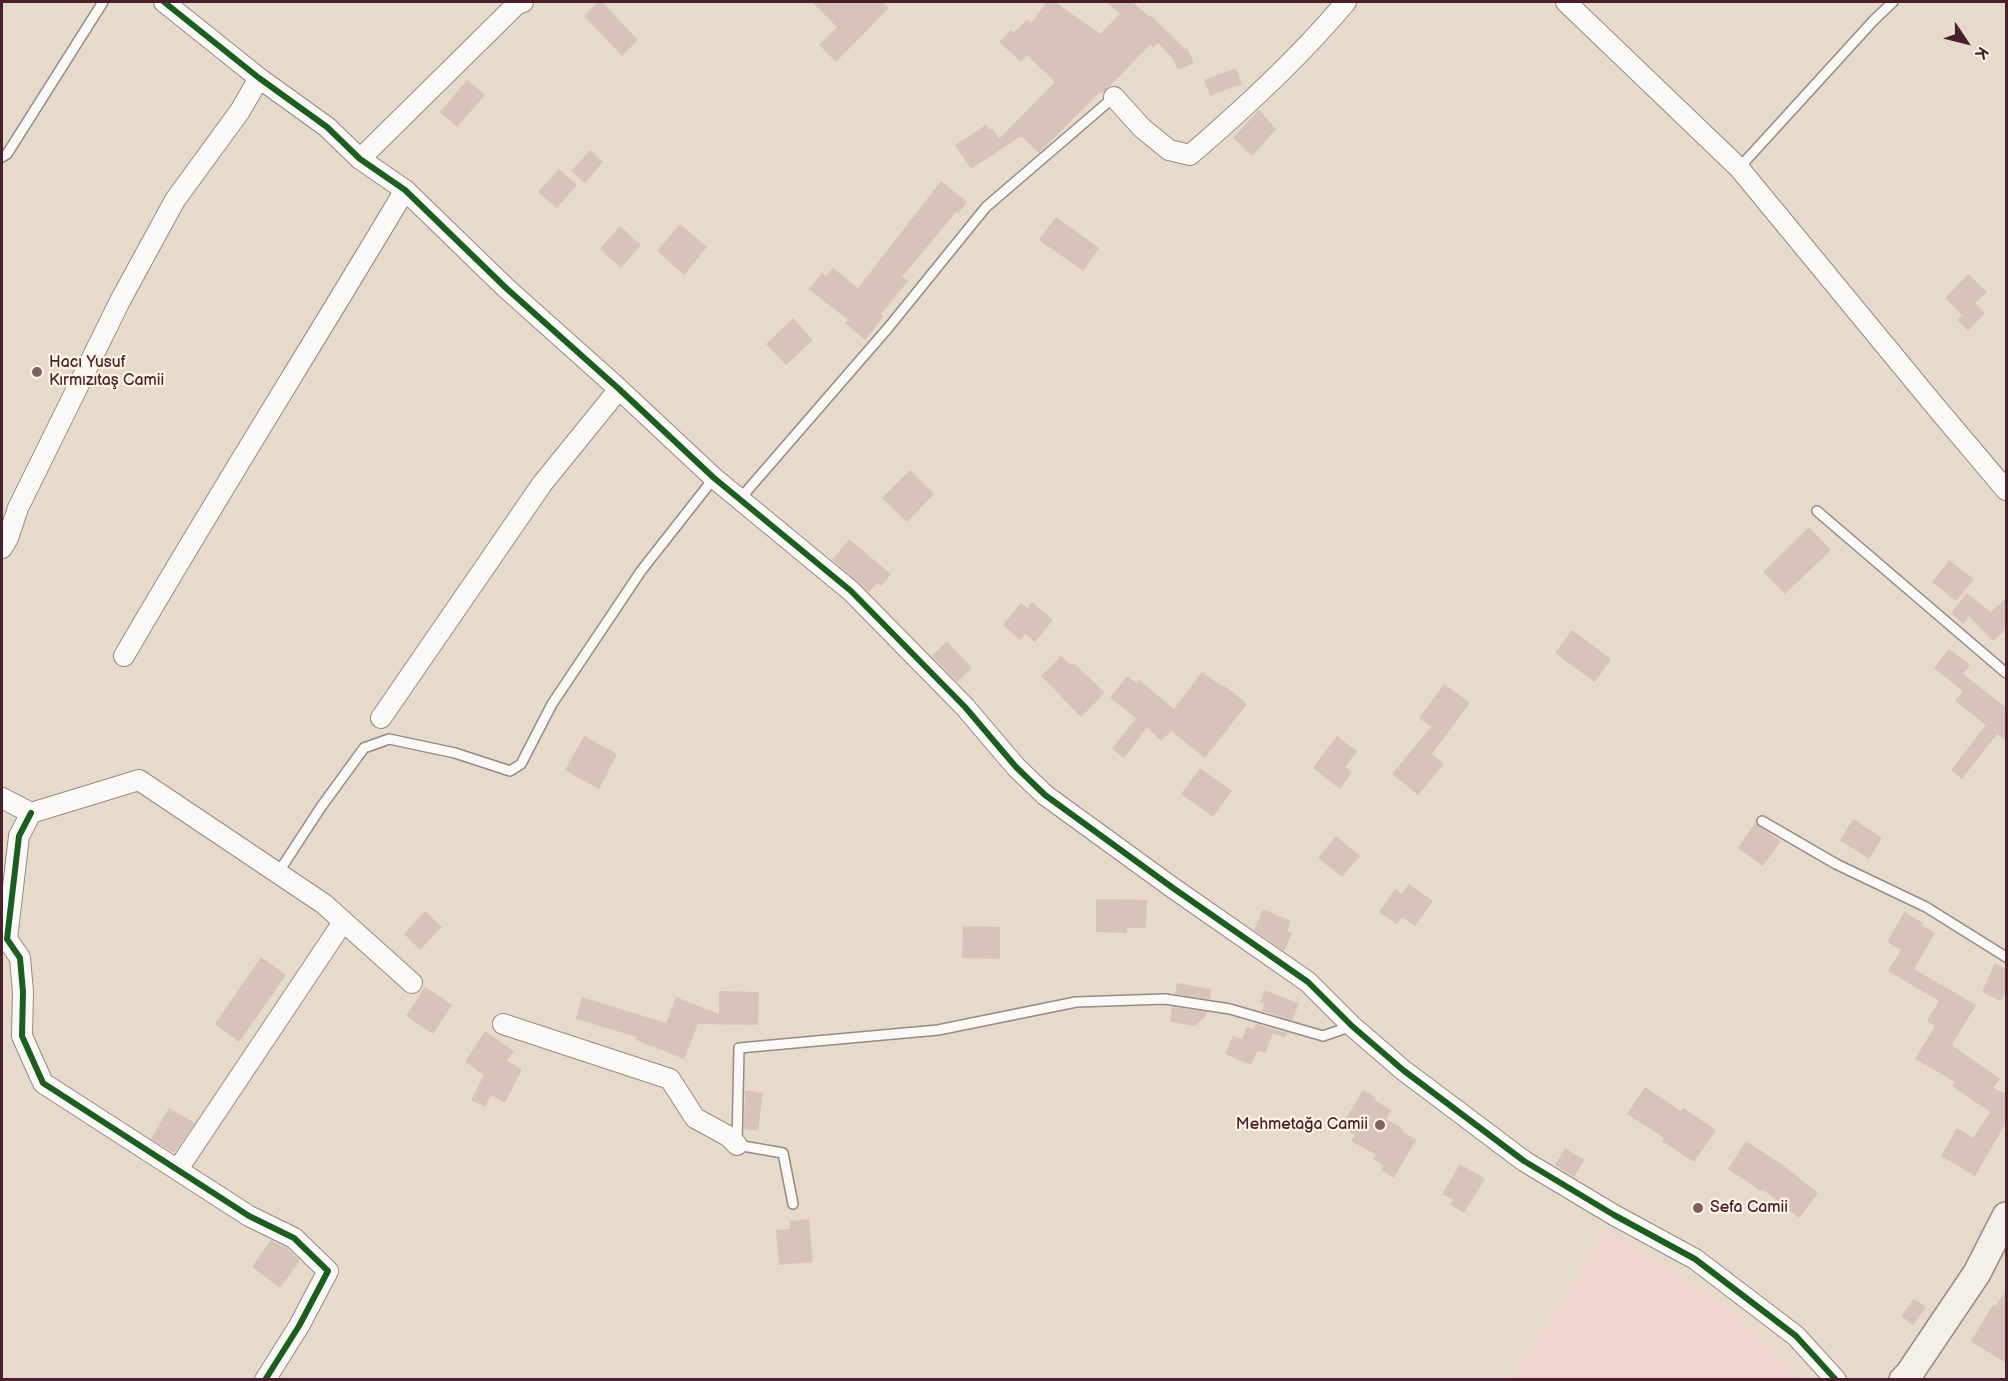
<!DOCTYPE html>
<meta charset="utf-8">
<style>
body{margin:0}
#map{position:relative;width:2008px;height:1381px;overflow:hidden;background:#e6daca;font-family:"Balsamiq Sans",sans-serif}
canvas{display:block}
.frame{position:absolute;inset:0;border:3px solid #4a1f2b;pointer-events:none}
.north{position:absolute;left:1936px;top:12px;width:60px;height:60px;-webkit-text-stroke:4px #fcf5e5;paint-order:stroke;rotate:125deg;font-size:16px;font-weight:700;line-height:24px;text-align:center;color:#4a1f2b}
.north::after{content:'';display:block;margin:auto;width:21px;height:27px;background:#4a1f2b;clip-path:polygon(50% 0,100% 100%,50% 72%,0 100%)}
</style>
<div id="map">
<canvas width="2008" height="1381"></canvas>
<div class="frame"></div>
<div class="north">K</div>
</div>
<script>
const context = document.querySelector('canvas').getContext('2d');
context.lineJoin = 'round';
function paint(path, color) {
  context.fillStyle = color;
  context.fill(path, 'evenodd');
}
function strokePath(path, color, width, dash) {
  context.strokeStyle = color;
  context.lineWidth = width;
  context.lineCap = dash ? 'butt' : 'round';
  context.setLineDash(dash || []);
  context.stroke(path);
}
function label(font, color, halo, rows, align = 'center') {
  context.font = font + ' "Balsamiq Sans",sans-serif';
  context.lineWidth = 4.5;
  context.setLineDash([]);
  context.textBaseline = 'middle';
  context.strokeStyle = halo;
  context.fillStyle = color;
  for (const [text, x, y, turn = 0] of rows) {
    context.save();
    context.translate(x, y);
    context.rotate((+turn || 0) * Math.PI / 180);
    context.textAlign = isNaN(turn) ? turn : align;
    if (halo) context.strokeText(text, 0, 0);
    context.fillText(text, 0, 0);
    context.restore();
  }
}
const built = new Path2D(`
 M 1607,1228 L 1724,1304 L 1782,1359 L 1796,1379 L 1510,1379 Z`);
const building = new Path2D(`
 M 598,2 L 602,2 L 638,40 L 622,56 L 584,16 Z
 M 812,2 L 882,2 L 889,8 L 836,62 L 819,45 L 837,27 Z
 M 1047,2 L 1055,2 L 1100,34 L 1120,14 L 1106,2 L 1133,2 L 1149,17 L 1151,16 L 1185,49 L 1187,48 L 1194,63 L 1178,70 L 1172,58 L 1158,43 L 1153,48 L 1150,45 L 1102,94 L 1100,92 L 1039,153 L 1021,136 L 971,169 L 955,145 L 986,125 L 989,130 L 992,128 L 999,139 L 1055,82 L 1027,55 L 1021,62 L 999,42 L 1011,30 L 1014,33 L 1027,19 L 1031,23 Z
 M 1236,68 L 1242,84 L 1210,96 L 1204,80 Z
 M 467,80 L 485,95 L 457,127 L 440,112 Z
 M 1259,110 L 1276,129 L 1252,156 L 1233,138 Z
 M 590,150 L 603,162 L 585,183 L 571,171 Z
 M 559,169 L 577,185 L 557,208 L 538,192 Z
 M 941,181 L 967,202 L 958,214 L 956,212 L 902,277 L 908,281 L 881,314 L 884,316 L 865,340 L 845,323 L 848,320 L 809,289 L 822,273 L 826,276 L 833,268 L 858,288 Z
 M 1056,217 L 1099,248 L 1083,271 L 1039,240 Z
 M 680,224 L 707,247 L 684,275 L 657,251 Z
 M 620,226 L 641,245 L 621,268 L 600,249 Z
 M 1968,274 L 1987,292 L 1975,303 L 1985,313 L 1968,331 L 1957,320 L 1962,315 L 1945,298 Z
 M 793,318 L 813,340 L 786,365 L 766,344 Z
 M 910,470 L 934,494 L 907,522 L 882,498 Z
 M 1809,527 L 1831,550 L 1785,594 L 1763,572 Z
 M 849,539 L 891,574 L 881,586 L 877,583 L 869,592 L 832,560 Z
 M 1949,560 L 1974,579 L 1956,601 L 1932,582 Z
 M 1967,593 L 1991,612 L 2007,597 L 2007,628 L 1993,641 L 1969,616 L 1963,624 L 1951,613 Z
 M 1032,602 L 1053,620 L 1035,642 L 1025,634 L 1020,640 L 1003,625 L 1021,603 L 1027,608 Z
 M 1572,630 L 1611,659 L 1595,682 L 1555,653 Z
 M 947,641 L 972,668 L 957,682 L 932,656 Z
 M 1949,649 L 1970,665 L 1963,674 L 2007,708 L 2007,742 L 1997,734 L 1962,779 L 1951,770 L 1986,725 L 1955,701 L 1963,691 L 1934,668 Z
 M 1061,656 L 1071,665 L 1074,663 L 1105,693 L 1081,717 L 1041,676 Z
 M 1202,672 L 1223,687 L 1224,685 L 1247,704 L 1205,758 L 1171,731 L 1161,741 L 1147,727 L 1124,758 L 1112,749 L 1136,718 L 1110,698 L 1127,676 L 1136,683 L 1139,680 L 1174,709 Z
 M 1444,684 L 1470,703 L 1432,754 L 1444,764 L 1418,795 L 1392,774 L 1431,727 L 1419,718 Z
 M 584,736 L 617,754 L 599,789 L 565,770 Z
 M 1337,736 L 1357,751 L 1345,767 L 1352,772 L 1340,789 L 1313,768 Z
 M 1200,768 L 1232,791 L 1213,817 L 1181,794 Z
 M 1853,819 L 1882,838 L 1869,859 L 1840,840 Z
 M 1755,823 L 1781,841 L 1763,866 L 1738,848 Z
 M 1336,836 L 1360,856 L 1342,877 L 1318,858 Z
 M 1409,884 L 1433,901 L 1415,926 L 1402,917 L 1397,924 L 1379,912 L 1395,889 L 1402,894 Z
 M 1096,899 L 1147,900 L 1146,928 L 1127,928 L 1127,933 L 1096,932 Z
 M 1263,909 L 1291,921 L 1287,931 L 1292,933 L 1284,951 L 1254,930 Z
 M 425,911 L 442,927 L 420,950 L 404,934 Z
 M 1904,912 L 1923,923 L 1921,925 L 1935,933 L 1914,969 L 1976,1005 L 1952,1045 L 2000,1079 L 1993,1088 L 2007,1094 L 2007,1121 L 1975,1176 L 1941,1156 L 1957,1128 L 1973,1138 L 1990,1112 L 1952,1086 L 1955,1082 L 1915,1059 L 1935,1026 L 1927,1021 L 1939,1001 L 1888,971 L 1901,950 L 1887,942 Z
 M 963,926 L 1000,927 L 1000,959 L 962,958 Z
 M 261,957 L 286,975 L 239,1042 L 215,1024 Z
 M 1995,963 L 2007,969 L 2007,990 L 2001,1001 L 1982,992 Z
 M 1177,983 L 1211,989 L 1210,999 L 1175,994 Z
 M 425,987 L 452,1005 L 433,1034 L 406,1016 Z
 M 1265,990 L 1299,1004 L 1292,1020 L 1262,1011 L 1264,1004 L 1260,1002 Z
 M 719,991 L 759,992 L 758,1025 L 698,1024 L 684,1059 L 636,1040 L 637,1037 L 576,1019 L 582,997 L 666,1023 L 676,997 L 719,1014 Z
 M 1172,1007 L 1207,1012 L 1207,1015 L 1195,1026 L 1170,1022 Z
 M 1256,1024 L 1287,1033 L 1285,1038 L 1273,1033 L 1265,1053 L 1258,1050 L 1251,1065 L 1225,1054 L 1233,1036 L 1242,1039 L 1247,1027 L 1253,1029 Z
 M 485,1031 L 514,1051 L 507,1061 L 522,1069 L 505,1103 L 491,1095 L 485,1107 L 471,1100 L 484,1075 L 465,1062 Z
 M 1645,1087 L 1681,1111 L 1683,1108 L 1716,1130 L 1694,1162 L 1662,1141 L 1664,1138 L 1627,1114 Z
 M 745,1090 L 763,1093 L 758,1131 L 744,1129 Z
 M 1363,1090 L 1376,1098 L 1374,1100 L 1391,1110 L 1386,1119 L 1403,1129 L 1402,1131 L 1416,1140 L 1394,1178 L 1381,1170 L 1384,1165 L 1373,1159 L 1376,1155 L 1351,1141 L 1355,1135 L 1341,1127 Z
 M 169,1108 L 195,1123 L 174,1153 L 151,1139 Z
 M 1746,1141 L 1780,1163 L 1818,1193 L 1799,1218 L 1762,1189 L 1761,1191 L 1728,1169 Z
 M 1565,1148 L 1584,1160 L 1574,1177 L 1555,1165 Z
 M 1460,1164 L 1485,1179 L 1464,1213 L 1450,1204 L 1453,1200 L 1442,1194 Z
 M 809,1219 L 813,1262 L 779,1265 L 776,1230 L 790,1229 L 790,1221 Z
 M 271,1240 L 287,1248 L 300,1261 L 280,1288 L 252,1267 Z
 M 2007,1288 L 2007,1364 L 1971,1341 L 1993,1305 L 1996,1306 Z
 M 1914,1299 L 1926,1307 L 1913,1325 L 1901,1316 Z`);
const lane = new Path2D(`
 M 2,157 L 7,154 L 103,2
 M 1739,168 L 1874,20 L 1893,2
 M 739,500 L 888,328 L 986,207 L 1114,97
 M 1817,511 L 2006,673
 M 1762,821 L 1836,864 L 1926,907 L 2006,957
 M 278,873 L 321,807 L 364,748 L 389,739 L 455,753 L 510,771 L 521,764 L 552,704 L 641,571 L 714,478
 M 793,1204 L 783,1153 L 737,1145 L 739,1048 L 938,1030 L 1076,1002 L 1165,999 L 1230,1009 L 1323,1036 L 1352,1026`);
const street = new Path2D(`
 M 164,2 L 259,78 L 327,127 L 360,159 L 405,190 L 506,288 L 619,389 L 714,478 L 851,591 L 965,707 L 1016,767 L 1045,795 L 1173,888 L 1308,982 L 1352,1026 L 1403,1070 L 1524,1161 L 1614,1215 L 1695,1259 L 1796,1336 L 1836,1380
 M 1566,2 L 1739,168 L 1935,406 L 2006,490
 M 1114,97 L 1142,128 L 1169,150 L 1190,155 C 1246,107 1299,58 1346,2
 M 360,159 L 517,4 L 523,2
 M 2,548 L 8,538 L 18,508 L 121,299 L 175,200 L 240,111 L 259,78
 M 124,656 C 215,499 312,346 405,190
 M 381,718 L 542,484 L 619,389
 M 2,798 L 31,813 L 139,780 L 324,904 L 412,983
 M 31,813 L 19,836 L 7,939 L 20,958 L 23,992 L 22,1036 L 43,1083 L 249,1216 L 294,1238 L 328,1271 L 299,1326 L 265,1380
 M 503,1024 L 670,1079 L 695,1118 L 728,1136 L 737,1145
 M 178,1169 L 343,922`);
const secondary = new Path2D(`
 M 1903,1380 L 1909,1374 L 1977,1273 L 2006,1216`);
const cycleway = new Path2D(`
 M 164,2 L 259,78 L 327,127 L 360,159 L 405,190 L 506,288 L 619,389 L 714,478 L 851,591 L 965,707 L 1016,767 L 1045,795 L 1173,888 L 1308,982 L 1352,1026 L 1403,1070 L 1524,1161 L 1614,1215 L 1695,1259 L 1796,1336 L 1836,1380
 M 31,813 L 19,836 L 7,939 L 20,958 L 23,992 L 22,1036 L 43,1083 L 249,1216 L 294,1238 L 328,1271 L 299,1326 L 265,1380`);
const markers = [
 [37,372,6,"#816063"],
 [1380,1125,6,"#816063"],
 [1698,1208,6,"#816063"]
];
const poiNames = [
 ["Hacı Yusuf",49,363],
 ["Kırmızıtaş Camii",49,381],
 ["Mehmetağa Camii",1368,1125,"right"],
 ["Sefa Camii",1710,1208]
];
paint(built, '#efd4ce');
paint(building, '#d8c3ba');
strokePath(lane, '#978a84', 12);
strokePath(street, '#978a84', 22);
strokePath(secondary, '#978a84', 30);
strokePath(lane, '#fbf9f7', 9);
strokePath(street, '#fbf9f7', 20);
strokePath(secondary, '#f4efe9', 27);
strokePath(cycleway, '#1b5e20', 6);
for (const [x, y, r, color] of markers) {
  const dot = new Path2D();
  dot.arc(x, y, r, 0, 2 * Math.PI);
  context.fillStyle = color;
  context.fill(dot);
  strokePath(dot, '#fcf5e5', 2);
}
label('16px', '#4a1f2b', '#fcf5e5', poiNames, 'left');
</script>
